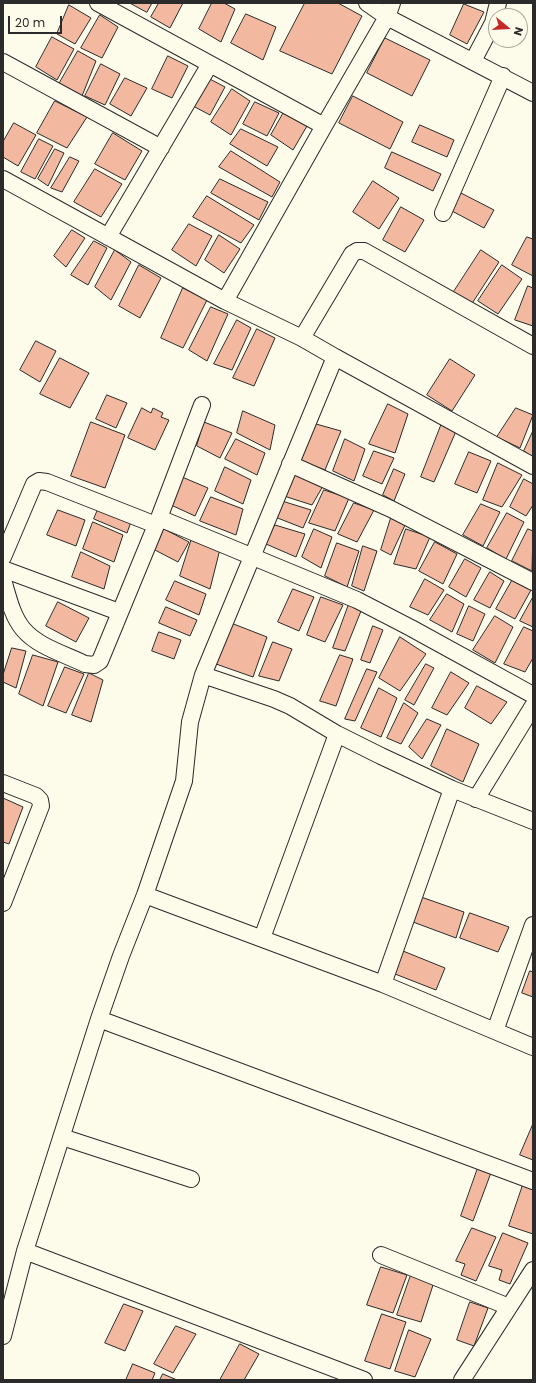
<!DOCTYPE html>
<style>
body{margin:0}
#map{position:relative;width:536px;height:1383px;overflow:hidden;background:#fdfbea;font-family:Poppins,sans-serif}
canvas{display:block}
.frame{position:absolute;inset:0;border:4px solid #2b2b2b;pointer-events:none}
.north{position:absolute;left:488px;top:8px;width:40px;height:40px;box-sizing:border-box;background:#fdfbea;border:1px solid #a9a89e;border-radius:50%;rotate:108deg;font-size:11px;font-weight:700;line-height:16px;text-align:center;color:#2b2b2b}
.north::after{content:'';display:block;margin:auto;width:14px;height:18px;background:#c62828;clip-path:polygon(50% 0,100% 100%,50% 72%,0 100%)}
.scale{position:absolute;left:8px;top:16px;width:54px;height:18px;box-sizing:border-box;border:2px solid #2b2b2b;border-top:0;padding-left:5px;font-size:12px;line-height:14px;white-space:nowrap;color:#2b2b2b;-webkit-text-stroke:3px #fdfbea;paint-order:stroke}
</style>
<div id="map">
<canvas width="536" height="1383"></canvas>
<div class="frame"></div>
<div class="north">N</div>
<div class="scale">20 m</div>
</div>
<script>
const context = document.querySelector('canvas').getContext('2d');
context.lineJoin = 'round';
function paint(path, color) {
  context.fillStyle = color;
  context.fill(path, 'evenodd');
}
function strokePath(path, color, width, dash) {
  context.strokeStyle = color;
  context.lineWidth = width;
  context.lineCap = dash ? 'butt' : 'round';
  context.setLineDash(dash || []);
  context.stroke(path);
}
const building = new Path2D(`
 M 130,3 L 152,3 L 147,12 Z
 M 159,3 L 183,3 L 170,28 L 151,17 Z
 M 212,3 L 224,3 L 235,9 L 221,42 L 199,29 Z
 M 305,3 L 338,3 L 362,16 L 332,74 L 280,51 Z
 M 464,4 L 484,12 L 467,44 L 450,35 Z
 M 69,5 L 91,18 L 75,44 L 57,34 Z
 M 246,14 L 276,27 L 263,60 L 231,43 Z
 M 100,15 L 118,27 L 102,58 L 81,48 Z
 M 52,37 L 74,49 L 57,80 L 36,67 Z
 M 385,38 L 430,60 L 412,96 L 367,73 Z
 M 78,51 L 96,61 L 82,96 L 59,84 Z
 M 168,56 L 188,66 L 172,98 L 152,89 Z
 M 101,64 L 120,74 L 105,105 L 85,96 Z
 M 125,78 L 147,88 L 131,116 L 110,104 Z
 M 208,78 L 225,87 L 210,115 L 193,106 Z
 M 232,89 L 250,101 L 231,135 L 211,122 Z
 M 353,96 L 403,122 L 390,149 L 339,123 Z
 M 55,101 L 87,117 L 67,148 L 37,133 Z
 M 255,102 L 279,113 L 267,136 L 243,124 Z
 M 284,112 L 307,126 L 293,150 L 271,135 Z
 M 14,123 L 36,135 L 18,166 L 3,157 L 3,142 Z
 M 420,125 L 454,140 L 447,157 L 412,142 Z
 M 241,129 L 278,147 L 267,166 L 230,144 Z
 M 113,133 L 142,151 L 125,180 L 95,164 Z
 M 39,139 L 53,146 L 35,179 L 21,172 Z
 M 55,149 L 64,153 L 48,186 L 38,179 Z
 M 231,151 L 280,182 L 272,197 L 219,167 Z
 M 392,152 L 441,174 L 433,191 L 385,168 Z
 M 70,157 L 79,161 L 62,192 L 51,188 Z
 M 95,169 L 122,184 L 101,217 L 74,202 Z
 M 220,179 L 268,202 L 259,220 L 211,193 Z
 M 373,181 L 399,198 L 379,229 L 353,212 Z
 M 461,193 L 494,210 L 484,228 L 452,211 Z
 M 207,196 L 254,225 L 241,243 L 193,217 Z
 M 401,207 L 424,220 L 405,252 L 383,240 Z
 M 189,224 L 212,236 L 196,266 L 172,250 Z
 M 72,230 L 85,238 L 66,267 L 54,256 Z
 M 219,235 L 240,249 L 224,273 L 205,260 Z
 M 527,237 L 533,239 L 533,276 L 512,265 Z
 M 94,241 L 107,248 L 88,285 L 71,275 Z
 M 115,250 L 131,262 L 111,300 L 95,287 Z
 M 481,250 L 499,262 L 471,305 L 453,293 Z
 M 139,265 L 161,278 L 140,318 L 119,306 Z
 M 502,265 L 522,279 L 498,314 L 478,301 Z
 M 528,286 L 533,288 L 533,326 L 515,320 Z
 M 183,288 L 207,300 L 183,348 L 161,338 Z
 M 211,307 L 228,314 L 207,361 L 189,350 Z
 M 237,320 L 251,328 L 232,370 L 214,364 Z
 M 257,329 L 275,338 L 254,386 L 233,378 Z
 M 36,341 L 56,351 L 40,382 L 20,370 Z
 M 60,358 L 89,373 L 70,408 L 40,394 Z
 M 450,359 L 475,375 L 452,411 L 427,395 Z
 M 107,395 L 127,403 L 116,428 L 96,419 Z
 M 388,404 L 408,414 L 395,453 L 369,444 Z
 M 142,408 L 151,413 L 153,408 L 163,413 L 161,417 L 169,420 L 155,450 L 128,438 Z
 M 516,408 L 533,415 L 520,448 L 497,437 Z
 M 243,411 L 275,425 L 270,450 L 237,433 Z
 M 91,422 L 125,435 L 105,488 L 71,476 Z
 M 204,422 L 232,433 L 220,458 L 197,446 Z
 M 442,423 L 457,429 L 434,482 L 421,477 Z
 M 316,424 L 341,431 L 325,470 L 301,461 Z
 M 533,431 L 533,457 L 524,451 Z
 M 236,439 L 265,453 L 257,475 L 225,459 Z
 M 345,439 L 365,449 L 354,481 L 333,471 Z
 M 374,451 L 394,458 L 382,484 L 363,476 Z
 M 469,452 L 491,461 L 477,493 L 455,484 Z
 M 498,463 L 522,475 L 502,507 L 483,500 Z
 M 225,467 L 251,480 L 243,504 L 215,491 Z
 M 394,469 L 405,474 L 394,501 L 383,495 Z
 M 294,474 L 323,486 L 312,505 L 284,496 Z
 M 182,477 L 208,488 L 195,516 L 171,505 Z
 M 524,479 L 533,484 L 533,505 L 526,516 L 510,507 Z
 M 324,490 L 349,498 L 335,531 L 309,523 Z
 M 211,497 L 243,509 L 236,535 L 200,521 Z
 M 282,501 L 311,510 L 303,528 L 275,517 Z
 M 354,503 L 374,510 L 357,542 L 338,534 Z
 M 481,504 L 500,512 L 483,546 L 463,535 Z
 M 99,507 L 132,519 L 127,533 L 94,519 Z
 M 58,510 L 85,520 L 76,546 L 47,535 Z
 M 507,513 L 524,522 L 506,559 L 487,548 Z
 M 391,518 L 406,523 L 391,555 L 381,550 Z
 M 93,522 L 123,535 L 114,562 L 83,549 Z
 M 275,525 L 305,534 L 296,557 L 266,544 Z
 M 164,529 L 189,542 L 178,562 L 155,550 Z
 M 314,529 L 332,537 L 321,568 L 302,557 Z
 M 406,529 L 430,537 L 416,569 L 394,564 Z
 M 528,529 L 533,531 L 532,571 L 512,561 Z
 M 192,538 L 220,549 L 210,589 L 180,576 Z
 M 435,542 L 457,554 L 443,584 L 419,571 Z
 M 337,543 L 359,551 L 347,587 L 325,576 Z
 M 363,546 L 377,551 L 364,591 L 352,586 Z
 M 81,552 L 110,566 L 104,589 L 72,577 Z
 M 465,559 L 481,568 L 466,597 L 449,587 Z
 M 490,572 L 504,581 L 490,608 L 474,600 Z
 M 425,579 L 444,590 L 428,615 L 410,607 Z
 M 513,579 L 531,590 L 515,619 L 496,609 Z
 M 175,581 L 206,594 L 199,615 L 166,600 Z
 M 293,589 L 314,597 L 299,631 L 278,622 Z
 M 447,594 L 464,604 L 452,632 L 430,620 Z
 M 321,597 L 343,605 L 325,642 L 307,635 Z
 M 533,597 L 533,627 L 520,621 Z
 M 58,602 L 89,618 L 76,642 L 46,626 Z
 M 349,604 L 361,611 L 345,651 L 333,648 Z
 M 469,606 L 485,614 L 473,641 L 457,634 Z
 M 166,607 L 197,620 L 190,636 L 159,623 Z
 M 495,616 L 513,627 L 495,663 L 473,650 Z
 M 231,623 L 267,637 L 253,677 L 216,664 Z
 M 373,626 L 383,630 L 370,663 L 361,660 Z
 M 524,627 L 533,631 L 533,658 L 525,672 L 504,664 Z
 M 159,632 L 181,640 L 174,659 L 152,651 Z
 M 400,637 L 426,654 L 400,691 L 379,678 Z
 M 273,642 L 292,649 L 279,681 L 259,676 Z
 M 12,648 L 26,651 L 16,688 L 3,682 L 3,675 Z
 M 33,655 L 58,662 L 43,706 L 19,694 Z
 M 340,655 L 353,659 L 336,706 L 320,701 Z
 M 426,664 L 434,668 L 414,705 L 405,700 Z
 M 65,667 L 84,674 L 66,713 L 48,706 Z
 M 367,669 L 377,672 L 355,721 L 345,719 Z
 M 451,672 L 469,683 L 447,715 L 432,708 Z
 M 89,673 L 103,680 L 91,722 L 72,715 Z
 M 477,686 L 507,702 L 491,724 L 465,708 Z
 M 379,688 L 397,698 L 381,737 L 361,728 Z
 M 404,703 L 418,713 L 401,744 L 387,738 Z
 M 427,719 L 441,725 L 422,759 L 409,747 Z
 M 447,729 L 479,744 L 463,782 L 431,766 Z
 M 3,798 L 23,807 L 9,844 L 3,842 Z
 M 421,897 L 464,912 L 456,938 L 413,922 Z
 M 470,913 L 509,927 L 498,952 L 460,938 Z
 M 403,951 L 445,968 L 436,990 L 395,974 Z
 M 530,971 L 533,972 L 533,997 L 522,993 Z
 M 533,1124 L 533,1160 L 520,1155 Z
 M 479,1165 L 492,1170 L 473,1221 L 461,1216 Z
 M 523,1185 L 533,1188 L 533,1234 L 509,1226 Z
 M 472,1228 L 496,1237 L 476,1281 L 461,1275 L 465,1264 L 456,1261 Z
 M 503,1233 L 528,1243 L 510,1284 L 499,1280 L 502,1270 L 489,1266 Z
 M 381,1267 L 407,1275 L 393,1313 L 367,1305 Z
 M 411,1275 L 434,1282 L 421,1322 L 397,1315 Z
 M 470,1302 L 488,1308 L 474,1346 L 457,1340 Z
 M 124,1304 L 143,1311 L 125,1351 L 105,1343 Z
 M 382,1314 L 406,1322 L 390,1369 L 365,1361 Z
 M 176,1326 L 196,1334 L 173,1373 L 154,1364 Z
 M 409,1330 L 431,1339 L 415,1377 L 395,1371 Z
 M 240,1344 L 259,1354 L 244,1380 L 220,1380 Z
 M 133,1364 L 155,1373 L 152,1380 L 126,1380 Z
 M 163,1374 L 177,1380 L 160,1380 Z`);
const street = new Path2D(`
 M 98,3 L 324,126
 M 367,3 L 387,17 L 392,3
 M 473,61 L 493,23 L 498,3
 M 3,62 L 161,148
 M 3,179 L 225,301 L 324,126 L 387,17 L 533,93
 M 443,213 L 503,76
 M 108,237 L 210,64
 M 302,338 L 352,254 L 357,251 L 364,251 L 533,346
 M 335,357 L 533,466
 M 290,464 L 391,509 L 533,582
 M 159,518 L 357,600 L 411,628 L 533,695
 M 3,557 L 34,484 L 39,481 L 47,482 L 156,525
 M 3,569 L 119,612
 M 3,580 C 8,596 12,616 23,629 C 38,647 65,654 85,664 L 94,665 L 100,661 L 159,518 L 202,405
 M 203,675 L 274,699 L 290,706 L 337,734 L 381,756 L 452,789 L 533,821
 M 3,783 L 36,796 L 40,800 L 41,806 L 3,903
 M 476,799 L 533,706
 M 145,895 L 383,984 L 533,1047
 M 262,938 L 337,734
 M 383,984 L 452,789
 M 99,1019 L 533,1181
 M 495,1031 L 533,925
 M 62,1137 L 191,1179
 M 25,1251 L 364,1380
 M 381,1255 L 509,1307
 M 3,1336 L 25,1251 L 99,1019 L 121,956 L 145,895 L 184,781 L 190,722 L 203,675 L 335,357 L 302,338 L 225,301
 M 462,1380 L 533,1270`);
paint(building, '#f2b8a0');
strokePath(building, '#2b2b2b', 1);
strokePath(street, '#2b2b2b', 18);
strokePath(street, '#fdfbea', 16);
</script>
